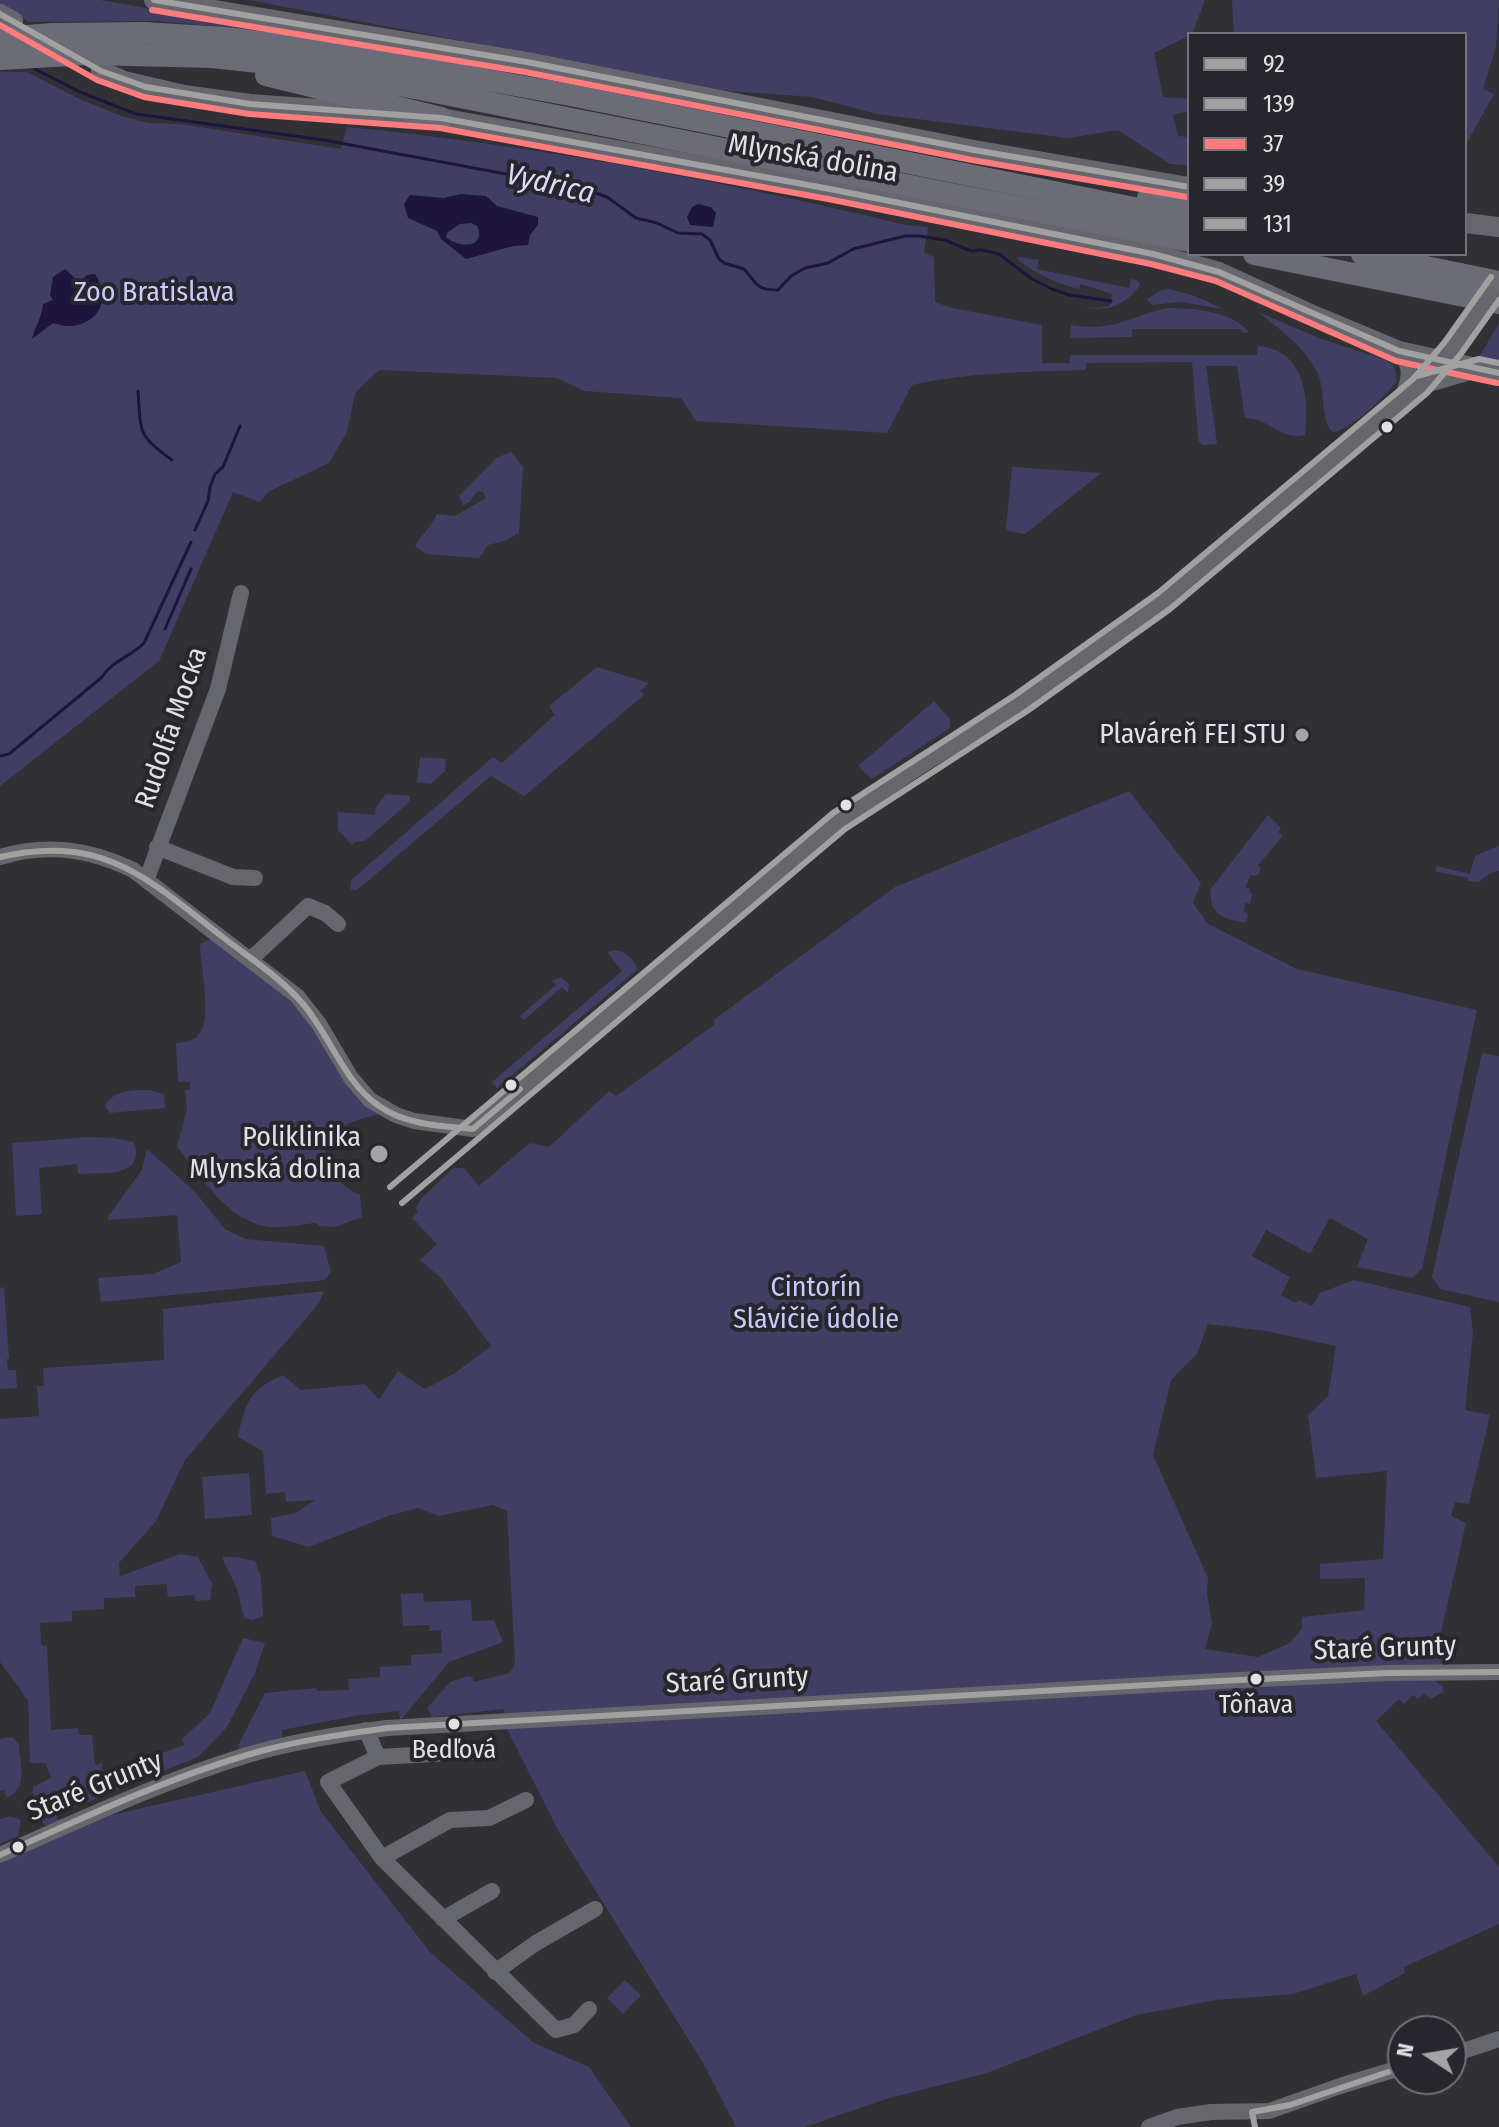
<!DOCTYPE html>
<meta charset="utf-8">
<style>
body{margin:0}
#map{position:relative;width:1499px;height:2127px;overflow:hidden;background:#313035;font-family:"Fira Sans Condensed",sans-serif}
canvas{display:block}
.legend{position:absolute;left:1187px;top:32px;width:280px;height:224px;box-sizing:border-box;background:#26262c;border:2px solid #717176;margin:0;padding:10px 14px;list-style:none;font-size:24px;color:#e2e2e6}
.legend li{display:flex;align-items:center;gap:16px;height:40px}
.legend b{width:40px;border:2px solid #717176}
.north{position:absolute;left:1387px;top:2015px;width:80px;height:80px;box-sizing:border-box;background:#26262c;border:2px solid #717176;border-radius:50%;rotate:282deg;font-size:22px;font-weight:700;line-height:32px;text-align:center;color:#e2e2e6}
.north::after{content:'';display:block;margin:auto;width:28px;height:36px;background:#a4a4a8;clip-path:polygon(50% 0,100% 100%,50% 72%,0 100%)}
</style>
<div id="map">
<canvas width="1499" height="2127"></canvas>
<ul class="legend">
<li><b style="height:10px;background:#a1a1a1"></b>92</li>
<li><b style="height:10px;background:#a1a1a1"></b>139</li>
<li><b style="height:10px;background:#fe7b7e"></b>37</li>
<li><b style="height:10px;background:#a1a1a1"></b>39</li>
<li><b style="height:10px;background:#a1a1a1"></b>131</li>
</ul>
<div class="north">N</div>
</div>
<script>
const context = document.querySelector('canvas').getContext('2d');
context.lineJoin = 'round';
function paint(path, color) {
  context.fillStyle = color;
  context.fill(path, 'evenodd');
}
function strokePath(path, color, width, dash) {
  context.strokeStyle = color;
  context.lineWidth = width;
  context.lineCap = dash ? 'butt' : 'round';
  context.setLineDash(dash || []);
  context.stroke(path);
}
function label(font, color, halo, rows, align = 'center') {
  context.font = font + ' "Fira Sans Condensed",sans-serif';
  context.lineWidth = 8;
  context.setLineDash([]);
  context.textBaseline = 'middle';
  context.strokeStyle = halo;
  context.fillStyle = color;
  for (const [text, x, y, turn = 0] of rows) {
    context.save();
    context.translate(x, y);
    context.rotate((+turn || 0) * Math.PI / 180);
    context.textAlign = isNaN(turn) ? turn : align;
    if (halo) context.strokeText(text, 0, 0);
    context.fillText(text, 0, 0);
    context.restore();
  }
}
const green = new Path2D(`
 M 0,0 L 100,0 L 296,34 L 158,21 L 29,22 L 0,4 Z
 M 249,0 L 1205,0 L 1192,34 L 1154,53 L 1163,97 L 1189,99 L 1189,111 L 1173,115 L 1178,136 L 1189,137 L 1189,165 L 1170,164 L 1118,130 L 1068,138 L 877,114 L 812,97 L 717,90 Z
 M 1232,0 L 1499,0 L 1496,47 L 1483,89 L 1494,94 L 1465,146 L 1465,34 L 1234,34 Z
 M 0,72 L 27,72 L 79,99 L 122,116 L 148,123 L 180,124 L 341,149 L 347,127 C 532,145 725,181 906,225 L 928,227 L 924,253 L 934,257 L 935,302 L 952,308 L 1042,325 L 1042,363 L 1070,363 L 1070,355 L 1257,355 L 1258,346 C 1304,349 1310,398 1305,435 C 1281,441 1270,418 1245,418 L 1237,366 L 1206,366 L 1217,444 L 1203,445 L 1199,442 L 1198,435 L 1192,362 L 1086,363 L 1086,370 C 1028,372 969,372 912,385 L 887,433 L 696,421 L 681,398 L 585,391 L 557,378 L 379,370 L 355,393 L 347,432 L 329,463 L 268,492 L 260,502 L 233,492 L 159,661 L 0,786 Z
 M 1019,257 L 1039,260 L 1037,269 L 1129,288 L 1131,279 L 1137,280 L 1140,285 C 1126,305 1106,313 1082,307 L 1097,308 L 1110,306 L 1112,294 L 1081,284 L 1079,289 C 1057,284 1034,273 1017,259 Z
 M 1170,289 L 1195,296 L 1223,309 L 1180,302 L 1152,305 L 1147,299 L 1162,290 Z
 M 1167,308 C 1193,308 1232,311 1249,332 L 1242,333 L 1241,329 L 1132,329 L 1132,337 L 1070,338 L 1071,325 C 1115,332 1127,317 1167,308 Z
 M 1258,312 L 1319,338 L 1383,359 L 1394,365 L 1397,380 C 1389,394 1349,431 1333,432 C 1321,424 1325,391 1318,374 C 1306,347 1281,331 1258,312 Z
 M 1499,323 L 1499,363 L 1478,359 Z
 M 511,452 L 523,467 L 519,533 L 505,541 L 488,545 L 479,558 L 426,554 L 415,546 C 422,534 431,527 437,514 L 455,516 L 486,498 L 483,492 L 477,491 L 470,502 L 463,505 L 459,496 L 496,458 Z
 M 1012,467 L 1101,473 L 1025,534 L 1008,531 L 1006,528 Z
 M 597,667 L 649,683 L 640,691 L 644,695 L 524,796 L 491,776 L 357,890 L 350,889 L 351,880 L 493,757 L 502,763 L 555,715 L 549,706 Z
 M 934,701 L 950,719 L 950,728 L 872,779 L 858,766 Z
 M 420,757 L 446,759 L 445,771 L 431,784 L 417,782 Z
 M 1129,791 L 1201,883 L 1193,903 L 1208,924 L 1297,969 L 1477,1010 L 1422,1269 L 1412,1278 L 1357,1267 L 1368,1239 L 1330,1218 L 1310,1254 L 1266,1230 L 1252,1256 L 1290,1277 L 1281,1295 L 1296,1303 L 1298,1300 L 1312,1306 L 1320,1293 L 1354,1280 L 1470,1307 L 1473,1333 L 1465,1410 L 1490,1415 L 1469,1504 L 1455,1502 L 1451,1516 L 1466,1523 L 1441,1632 L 1444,1660 L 1434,1680 L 1443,1686 L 1443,1692 L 1431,1699 L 1424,1694 L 1418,1699 L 1413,1695 L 1404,1704 L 1399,1699 L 1376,1721 L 1499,1867 L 1499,1924 L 1404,1967 L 1405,1973 L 1363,1996 L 1356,1974 L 1293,1994 L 1216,2000 L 1136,2015 L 987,2073 L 886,2099 L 805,2127 L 736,2127 L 702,2061 L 559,1832 L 507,1729 L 504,1709 L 432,1717 L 427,1708 L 450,1682 L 467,1676 L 472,1677 L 474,1682 L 510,1673 L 515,1663 L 507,1511 L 493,1505 L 439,1516 L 418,1508 L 388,1516 L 309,1547 L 272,1536 L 271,1518 L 296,1513 L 315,1500 L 286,1502 L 285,1492 L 266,1494 L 263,1451 L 238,1437 C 245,1403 250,1389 283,1375 L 301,1390 L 365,1384 L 379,1400 L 398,1371 L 425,1389 L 455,1373 L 491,1346 L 442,1279 L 420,1260 L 437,1244 L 412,1218 L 418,1212 L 416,1208 L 420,1200 L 453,1168 L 464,1168 L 479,1186 L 530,1143 L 549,1147 L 609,1091 L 616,1096 L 714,1025 L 715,1019 L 895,887 ZM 1208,1324 L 1266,1331 L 1336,1346 L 1328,1396 L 1308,1415 L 1316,1478 L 1387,1471 L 1383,1559 L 1320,1564 L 1320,1579 L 1365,1578 L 1364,1610 L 1302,1617 L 1302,1628 L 1290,1643 L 1258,1657 L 1205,1649 L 1212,1622 L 1207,1595 L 1208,1578 L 1153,1455 L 1171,1380 L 1197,1354 Z
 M 386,794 L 410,796 L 409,802 L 365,841 L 357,841 L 352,845 L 338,830 L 338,812 L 375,815 L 376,807 Z
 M 1268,815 L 1281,828 L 1278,832 L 1283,836 L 1258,865 L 1261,869 L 1257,876 L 1251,875 L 1245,887 L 1250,889 L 1249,893 L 1252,894 L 1250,904 L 1245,903 L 1244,912 L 1248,913 L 1246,923 C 1223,918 1211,917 1210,890 Z
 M 1499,846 L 1499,871 L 1490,873 L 1479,882 L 1468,881 L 1468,878 L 1435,871 L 1437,866 L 1470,874 L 1475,856 Z
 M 213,938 L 269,982 L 305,1016 L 379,1114 C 368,1117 347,1122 337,1130 C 310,1154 335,1184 360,1195 L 362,1217 L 335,1227 L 319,1226 L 316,1223 C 302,1224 284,1228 272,1227 C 229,1224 202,1177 177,1147 L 187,1109 L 185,1090 L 190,1089 L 190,1082 L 178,1082 L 176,1043 C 185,1042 193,1042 199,1034 C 213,1020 200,965 200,944 Z
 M 614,950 C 625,951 635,958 637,970 L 497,1088 L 492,1082 L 622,971 L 607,952 Z
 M 561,977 L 569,984 L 568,993 L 562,987 L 524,1020 L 520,1016 L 556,985 L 552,981 Z
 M 1482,1053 L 1499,1056 L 1499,1302 L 1440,1289 L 1432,1277 Z
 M 150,1090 L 164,1094 L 165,1108 L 110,1113 L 105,1106 C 114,1089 133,1090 150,1090 Z
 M 88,1137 L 113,1138 L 134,1142 C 146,1179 102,1172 78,1174 L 77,1164 L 39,1168 L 42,1214 L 16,1216 L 12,1143 Z
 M 147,1149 L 195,1192 L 225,1229 L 245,1239 L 324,1246 L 331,1272 L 325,1280 L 101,1302 L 98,1278 L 153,1274 L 181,1262 L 177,1215 L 109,1220 L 107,1218 L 142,1170 Z
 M 4,1287 L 9,1358 L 7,1359 L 8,1370 L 16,1370 L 17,1388 L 0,1389 L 0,1288 Z
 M 324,1291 L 319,1303 L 185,1460 L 156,1521 L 119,1563 L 120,1576 L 180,1554 L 198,1557 L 212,1584 L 210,1600 L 195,1601 L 194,1595 L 168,1597 L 166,1584 L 135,1586 L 135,1597 L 104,1598 L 104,1609 L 72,1611 L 72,1621 L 40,1623 L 41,1645 L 47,1646 L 51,1730 L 78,1728 L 79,1735 L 92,1735 L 95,1765 L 102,1763 L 101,1776 L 184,1745 L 182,1739 L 210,1713 L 243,1638 L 265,1643 L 255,1673 L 227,1727 L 198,1757 L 56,1815 L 59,1822 L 48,1827 C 33,1817 33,1804 33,1787 L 51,1778 L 45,1763 L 30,1763 L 28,1700 L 0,1662 L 0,1419 L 39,1416 L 37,1386 L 44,1386 L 43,1368 L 164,1360 L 163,1309 Z
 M 249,1473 L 252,1515 L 205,1519 L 202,1477 Z
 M 222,1557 L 237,1557 L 255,1561 L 261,1577 L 263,1616 L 253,1620 L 244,1618 L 237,1589 Z
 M 423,1593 L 424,1602 L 471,1600 L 472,1621 L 494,1620 L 503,1642 L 449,1662 L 400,1721 L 399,1711 L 360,1715 L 282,1730 L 282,1740 L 240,1751 L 238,1746 L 265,1693 L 316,1688 L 317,1691 L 349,1690 L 348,1679 L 380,1677 L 380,1667 L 411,1665 L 411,1655 L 442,1653 L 441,1630 L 430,1631 L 429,1625 L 403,1626 L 401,1594 Z
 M 12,1737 L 19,1744 C 20,1766 29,1786 7,1798 L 4,1790 L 0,1791 L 0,1739 Z
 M 305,1771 L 321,1812 L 430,1952 L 534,2043 L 589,2067 L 631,2127 L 0,2127 L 0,1864 L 94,1819 Z
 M 10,1816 L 21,1820 L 18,1836 L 0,1844 L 0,1819 Z
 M 625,1980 L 641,1995 L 623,2014 L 607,1998 Z`);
const water = new Path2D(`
 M 461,194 L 486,196 L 497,206 L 538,217 L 538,225 L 530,235 L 528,245 L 513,246 L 466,259 L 441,239 L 437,231 L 408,218 L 404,204 L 410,195 L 444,198 ZM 471,223 L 477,226 C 487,249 458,248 446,237 L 447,233 L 460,224 Z
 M 698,204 L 711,207 L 716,213 L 713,227 L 690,225 L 687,217 L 692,207 Z
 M 65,269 L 79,282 L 87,275 L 95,274 C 117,308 86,335 53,323 L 32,339 C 35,326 42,318 43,304 L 53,300 L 50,295 L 53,277 Z`);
const stream = new Path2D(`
 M 31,67 L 80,92 L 136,114 L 324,140 L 581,188 L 607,197 L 636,218 L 657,223 L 678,233 L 702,234 L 710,240 L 719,259 L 724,263 L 744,269 C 757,283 755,290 778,290 L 791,276 L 805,268 L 828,263 L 853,249 L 905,236 L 919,236 L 945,240 L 971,251 L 981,250 L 999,254 L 1032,279 L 1052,289 L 1069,295 L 1111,301
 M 138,391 C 141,433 137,435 172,460
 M 195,530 L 208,501 L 210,487 L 215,474 L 223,467 L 240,426
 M 165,629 L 191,569
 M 0,756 L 9,754 L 101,678 C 113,660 130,657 144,643 L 191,542`);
const minor = new Path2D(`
 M 1399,351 C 1414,366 1409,382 1401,400
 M 1422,386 L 1480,369
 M 157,847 L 233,877 L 255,878
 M 0,857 C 45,843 91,849 133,870 L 297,996 L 319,1024 L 351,1078 L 370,1100 L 396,1115 L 414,1121 L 473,1129 L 839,821 L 919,767 L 1021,703 L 1101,647 L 1164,601 L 1399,405 L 1420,386 L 1449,354
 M 147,878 L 218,689 L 241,593
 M 251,959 L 308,906 L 325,913 L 338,924
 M 366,1730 L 378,1757 L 488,1751
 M 378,1757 L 328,1782 L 382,1858 L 556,2030 L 574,2025 L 589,2009
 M 0,1855 C 80,1820 160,1782 244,1756 C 290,1742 339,1734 387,1728 L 1219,1681 L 1388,1673 L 1499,1672
 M 382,1858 L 450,1820 L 489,1818 L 526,1800
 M 443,1919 L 492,1891
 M 495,1972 L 536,1943 L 595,1909
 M 1451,2055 L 1499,2039
 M 1149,2127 L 1177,2117 L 1211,2112 L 1269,2111 L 1343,2085 L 1403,2067`);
const major = new Path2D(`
 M 154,0 L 527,62 L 974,150 L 1189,187
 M 0,14 L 13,21
 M 101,71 L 124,81 L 184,95 L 250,104 L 441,118 L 830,189 L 1153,254 L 1219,272 L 1315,316 L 1399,351 L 1499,373
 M 1465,223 L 1499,227`);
const highway = new Path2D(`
 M 53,34 L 144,33 L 225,38 L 315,49 L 565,94 L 1189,219
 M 89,54 L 212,57 L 278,64 L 359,77 L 1189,241
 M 266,75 L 441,118
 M 1148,198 L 1189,202
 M 1254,254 L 1499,303
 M 1362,254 L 1499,282`);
const minorBridge = new Path2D(`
 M 1452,349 L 1491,295`);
const highwayBridge = new Path2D(`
 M 0,38 L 53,34
 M 0,59 L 89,54`);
const bus1 = new Path2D(`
 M 154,0 L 527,62 L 974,150 L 1189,187
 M 0,14 L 101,71 L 146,87 L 250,104 L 441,118 L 830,189 L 1153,254 L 1219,272 L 1399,351 L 1499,373`);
const bus2 = new Path2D(`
 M 0,857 C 104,834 147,878 224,938 C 251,959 281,978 303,1004 C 331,1037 343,1081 379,1106 C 406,1125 441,1126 473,1129 L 520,1089
 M 0,1855 C 85,1817 171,1776 261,1751 C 302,1740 345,1734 387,1728 L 1219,1681 L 1388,1673 L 1499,1672
 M 1255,2127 L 1252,2112 L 1290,2105 L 1403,2067`);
const bus3 = new Path2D(`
 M 152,10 L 525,72 L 972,160 L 1187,197
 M 0,25 L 97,80 L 144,97 L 249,114 L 440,128 L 828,199 L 1151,264 L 1216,281 L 1396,361 L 1497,383`);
const bus4 = new Path2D(`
 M 1417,376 L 1479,359 L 1499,363
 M 390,1187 L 833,813 L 1015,695 L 1158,593 L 1413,379 L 1444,343 L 1491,277`);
const bus5 = new Path2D(`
 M 402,1203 L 845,829 L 1027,711 L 1170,609 L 1427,393 L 1460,355 L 1499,300`);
const markers = [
 [1387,427,7,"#e2e2e6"],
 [1302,735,8,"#a4a4a8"],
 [846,805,7,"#e2e2e6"],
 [511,1085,7,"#e2e2e6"],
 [379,1154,10,"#a4a4a8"],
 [1256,1679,7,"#e2e2e6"],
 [454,1724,7,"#e2e2e6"],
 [18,1847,7,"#e2e2e6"]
];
const busNames = [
 ["Tôňava",1256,1706],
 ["Bedľová",454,1751]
];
const streetNames = [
 ["Mlynská dolina",813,159,10],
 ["Rudolfa Mocka",172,728,-71],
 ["Staré Grunty",1385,1649,-2],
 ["Staré Grunty",737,1681,-3],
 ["Staré Grunty",95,1787,-22]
];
const parkNames = [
 ["Zoo Bratislava",154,293],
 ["Cintorín",816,1288],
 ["Slávičie údolie",816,1320]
];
const poiNames = [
 ["Plaváreň FEI STU",1286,735],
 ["Poliklinika",361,1138],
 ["Mlynská dolina",361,1170]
];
const waterNames = [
 ["Vydrica",550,185,13]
];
paint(green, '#413e63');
paint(water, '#1d153e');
strokePath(stream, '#1d153e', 3);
strokePath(minor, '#66666d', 16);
strokePath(major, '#67666f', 20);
strokePath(highway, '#6c6c76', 22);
strokePath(minorBridge, '#66666d', 16);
strokePath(highwayBridge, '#6c6c76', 22);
strokePath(bus1, '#a1a1a1', 6);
strokePath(bus2, '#a1a1a1', 6);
strokePath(bus3, '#fe7b7e', 6);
strokePath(bus4, '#a1a1a1', 6);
strokePath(bus5, '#a1a1a1', 6);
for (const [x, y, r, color] of markers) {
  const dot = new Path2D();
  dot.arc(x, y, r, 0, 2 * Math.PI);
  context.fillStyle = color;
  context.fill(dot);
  strokePath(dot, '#26262c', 3);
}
label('26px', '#e2e2e6', '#26262c', busNames);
label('28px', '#e2e2e6', '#26262c', streetNames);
label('28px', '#cbc9fa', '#26262c', parkNames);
label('28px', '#e2e2e6', '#26262c', poiNames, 'right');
label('italic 30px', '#dcdbfc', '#26262c', waterNames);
</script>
